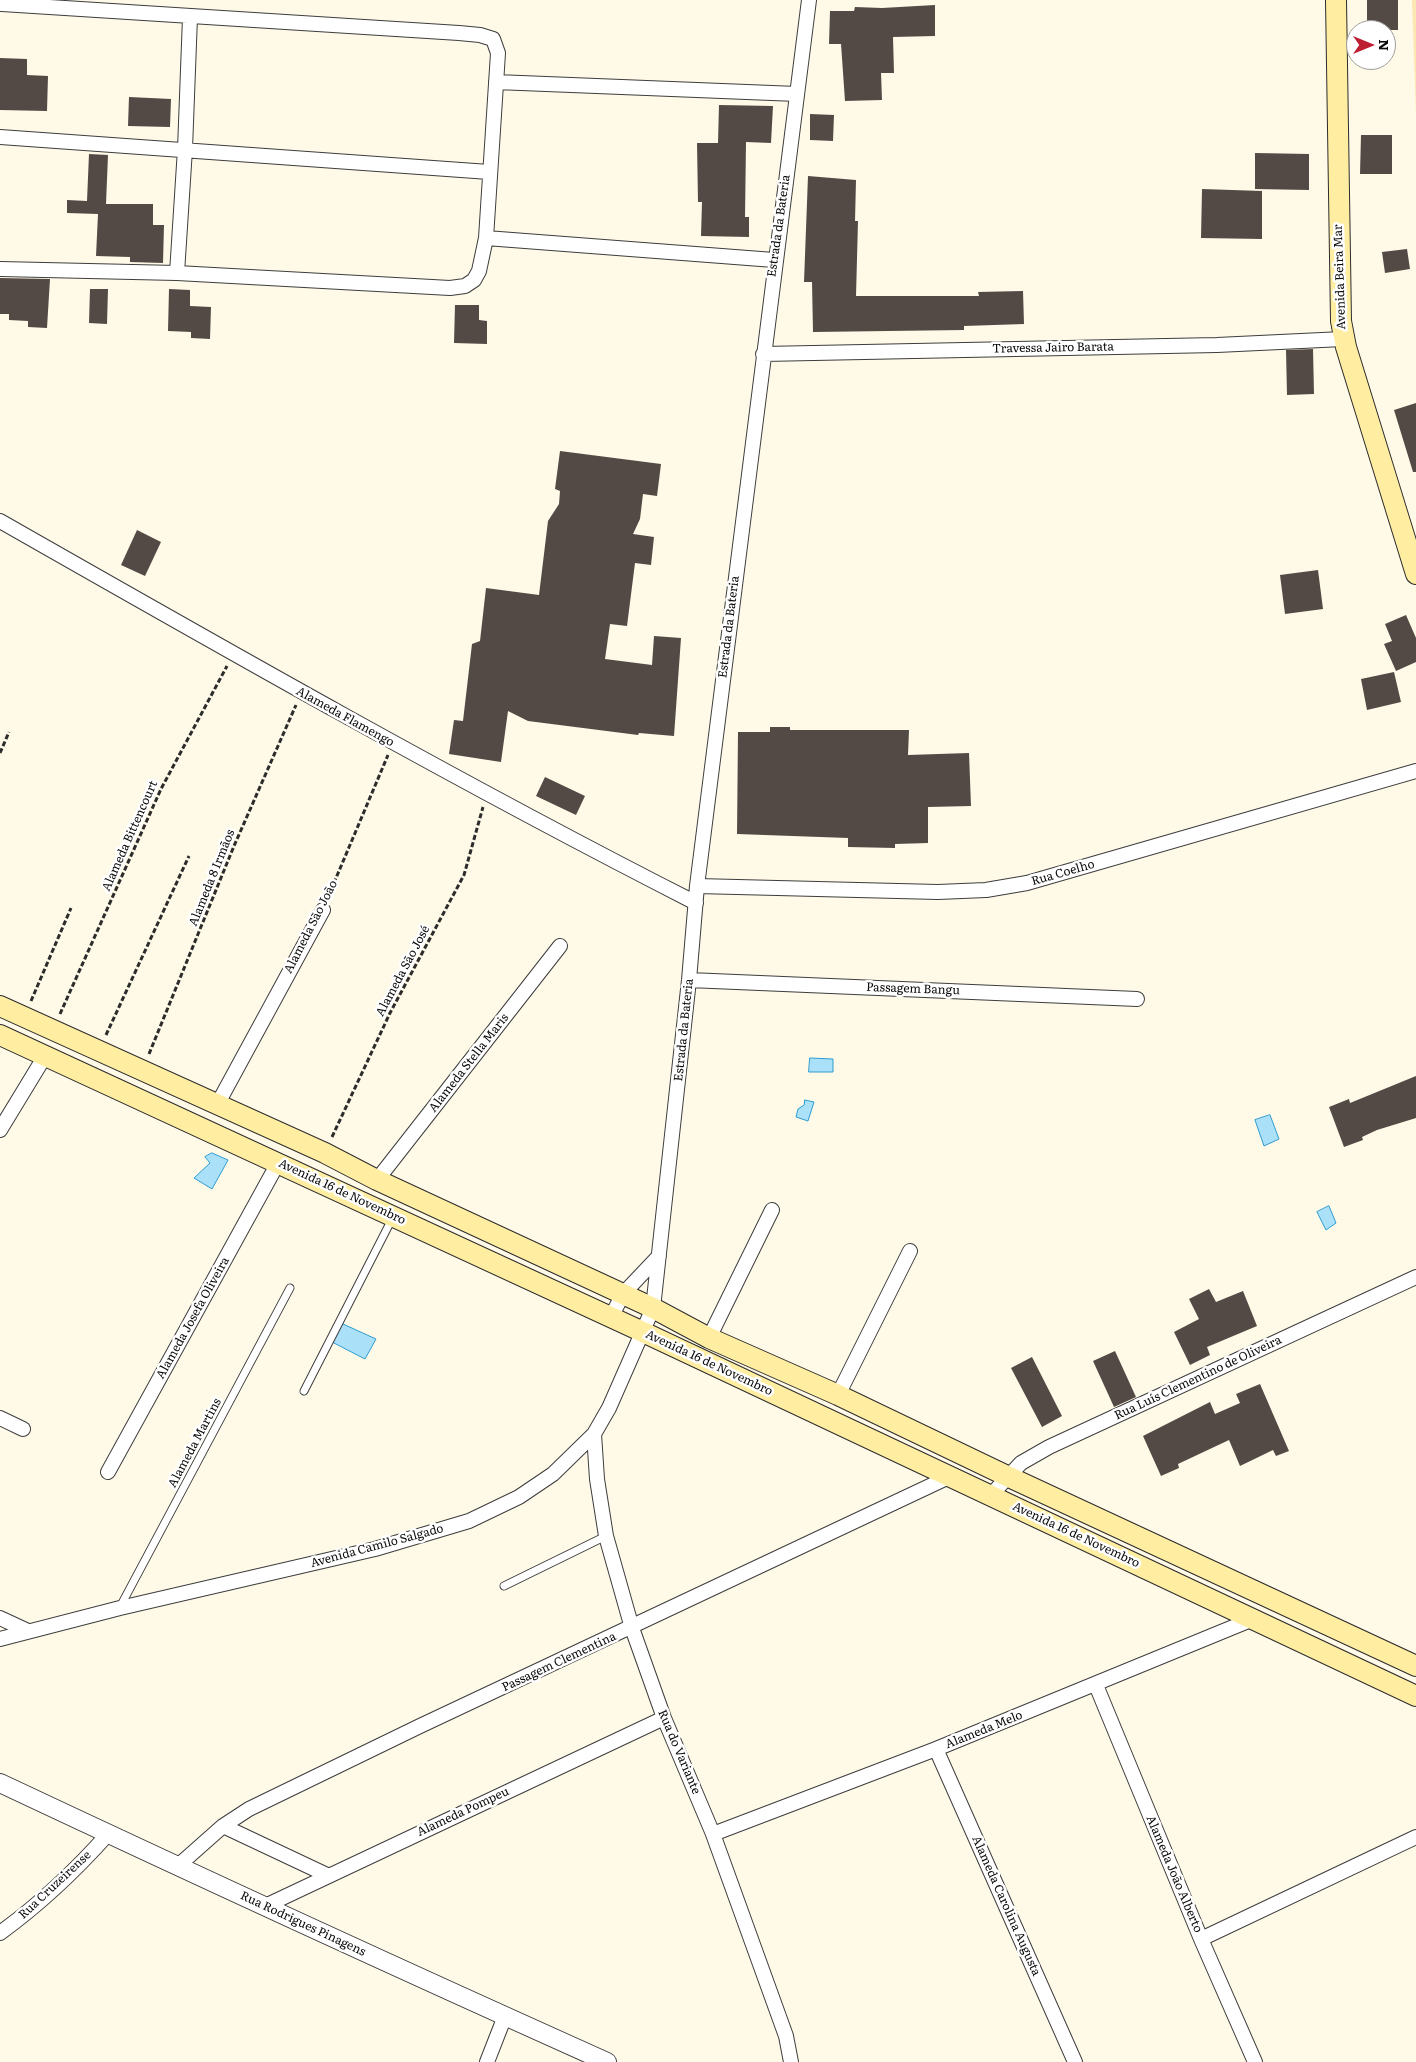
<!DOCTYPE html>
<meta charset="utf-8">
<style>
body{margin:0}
#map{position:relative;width:1416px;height:2062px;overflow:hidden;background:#fff9e7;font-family:Literata,serif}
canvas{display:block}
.north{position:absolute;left:1346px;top:20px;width:50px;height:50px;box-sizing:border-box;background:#fff;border:1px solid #9d9d9d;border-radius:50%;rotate:90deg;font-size:14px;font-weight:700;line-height:20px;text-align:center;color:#0a0a0a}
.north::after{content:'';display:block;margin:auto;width:18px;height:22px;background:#be1e31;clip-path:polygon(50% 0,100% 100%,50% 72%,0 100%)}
</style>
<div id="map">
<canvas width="1416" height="2062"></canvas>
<div class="north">N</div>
</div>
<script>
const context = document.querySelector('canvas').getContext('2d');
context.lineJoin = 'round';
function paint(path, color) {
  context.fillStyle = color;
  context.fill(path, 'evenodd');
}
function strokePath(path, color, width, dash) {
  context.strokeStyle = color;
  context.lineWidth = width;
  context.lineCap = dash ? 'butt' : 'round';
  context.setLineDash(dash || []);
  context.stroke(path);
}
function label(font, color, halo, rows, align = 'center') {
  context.font = font + ' Literata,serif';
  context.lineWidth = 5;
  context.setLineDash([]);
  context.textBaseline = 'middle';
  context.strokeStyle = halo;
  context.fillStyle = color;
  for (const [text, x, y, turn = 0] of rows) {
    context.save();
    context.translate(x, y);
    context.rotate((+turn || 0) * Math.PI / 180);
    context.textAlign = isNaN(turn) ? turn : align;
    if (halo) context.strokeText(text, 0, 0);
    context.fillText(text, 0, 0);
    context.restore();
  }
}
const sand = new Path2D(`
 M 1412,0 L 1416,0 L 1416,114 Z`);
const water = new Path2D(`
 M 810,1058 L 833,1059 L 833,1072 L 809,1072 Z
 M 805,1100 L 814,1102 L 808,1121 L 796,1117 L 798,1109 L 804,1105 Z
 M 1270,1115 L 1279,1139 L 1264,1146 L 1255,1120 Z
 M 212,1153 L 228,1160 L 212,1189 L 194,1178 L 210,1163 L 205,1157 Z
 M 1329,1206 L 1336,1223 L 1326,1230 L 1317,1212 Z
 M 343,1324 L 376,1339 L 365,1359 L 332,1342 Z`);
const building = new Path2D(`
 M 1367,0 L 1398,0 L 1398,30 L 1367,30 Z
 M 935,5 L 935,36 L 893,37 L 894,73 L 881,73 L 882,100 L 845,101 L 841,44 L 829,44 L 830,11 L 854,11 L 855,7 L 882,8 Z
 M 0,58 L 27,59 L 27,75 L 48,76 L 47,111 L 0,110 Z
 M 129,97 L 171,99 L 170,127 L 128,126 Z
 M 719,105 L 773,106 L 771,143 L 746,142 L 745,217 L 749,217 L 749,237 L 701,236 L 702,202 L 698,202 L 697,143 L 718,143 Z
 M 810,114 L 834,115 L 833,141 L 810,140 Z
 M 1361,135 L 1392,135 L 1392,174 L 1360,174 Z
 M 1255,153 L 1309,154 L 1309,190 L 1255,189 Z
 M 89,154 L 108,155 L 106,204 L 153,204 L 153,225 L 164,225 L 163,263 L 130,262 L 130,257 L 96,256 L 98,214 L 67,213 L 67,200 L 87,201 Z
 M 808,176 L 856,180 L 855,221 L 858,221 L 856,296 L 979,296 L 978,292 L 1023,291 L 1024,324 L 964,326 L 964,330 L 813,332 L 812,282 L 804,282 Z
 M 1202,189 L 1262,191 L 1262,239 L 1201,238 Z
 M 1407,249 L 1410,269 L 1385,273 L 1382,252 Z
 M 0,278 L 50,279 L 47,328 L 28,327 L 28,321 L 9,320 L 9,314 L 0,314 Z
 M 90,289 L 108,289 L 107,324 L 89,323 Z
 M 169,289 L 190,290 L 190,306 L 211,307 L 210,339 L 191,338 L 191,332 L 168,331 Z
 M 455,305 L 479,305 L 479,320 L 487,321 L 487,344 L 454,343 Z
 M 1313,349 L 1314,394 L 1287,395 L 1286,350 Z
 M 1416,403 L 1416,472 L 1413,472 L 1394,410 Z
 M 560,451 L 661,464 L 657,496 L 643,494 L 640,519 L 633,534 L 654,537 L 651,565 L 635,563 L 627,626 L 610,624 L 605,659 L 652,665 L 654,636 L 681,638 L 674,736 L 639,733 L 638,735 L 528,721 L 508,711 L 501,762 L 449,754 L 454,720 L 463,721 L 472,644 L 480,641 L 486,588 L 539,595 L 548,521 L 559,504 L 560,491 L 555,489 Z
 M 137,530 L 161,542 L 145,576 L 121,565 Z
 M 1318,570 L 1323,609 L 1285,614 L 1280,575 Z
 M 1406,615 L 1416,638 L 1416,662 L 1396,671 L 1384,644 L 1392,641 L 1385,624 Z
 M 1394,672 L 1401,702 L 1367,710 L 1361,679 Z
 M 770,727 L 790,727 L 790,730 L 909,730 L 908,755 L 969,753 L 971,806 L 928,807 L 928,843 L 895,844 L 895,848 L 848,847 L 848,838 L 737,834 L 738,732 L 770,732 Z
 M 545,777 L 585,796 L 576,815 L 536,796 Z
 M 1416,1076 L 1416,1118 L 1377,1130 L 1362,1137 L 1363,1140 L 1344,1147 L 1329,1107 L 1349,1099 L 1350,1103 Z
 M 1209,1289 L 1216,1302 L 1243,1291 L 1257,1326 L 1207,1347 L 1210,1355 L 1190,1365 L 1174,1332 L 1199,1319 L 1189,1299 Z
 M 1115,1351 L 1136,1397 L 1114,1407 L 1093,1361 Z
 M 1032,1357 L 1062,1416 L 1042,1427 L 1011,1368 Z
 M 1260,1384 L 1289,1451 L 1276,1456 L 1273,1450 L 1240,1466 L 1229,1440 L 1178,1464 L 1179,1468 L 1161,1476 L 1143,1436 L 1210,1402 L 1215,1414 L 1240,1403 L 1236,1394 Z`);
const path = new Path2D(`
 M 0,753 L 9,732
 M 328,897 L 388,755
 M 31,1001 L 71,908
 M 60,1014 L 161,789 L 227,666
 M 106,1035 L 189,856
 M 149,1054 L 234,846 L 296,705
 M 332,1137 L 390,1013 L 464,875 L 483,807`);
const service = new Path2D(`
 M 304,1391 L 392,1219
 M 504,1586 L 606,1536
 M 120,1607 L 290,1288`);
const minor = new Path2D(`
 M 496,82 L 797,94
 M 0,137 L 489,172
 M 486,238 L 774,260
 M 0,269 L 177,273 L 450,288 L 465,286 L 474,280 L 479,271 L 486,238 L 498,53 L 493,39 L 480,35 L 459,33 L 2,4
 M 177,273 L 185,149 L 190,17
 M 763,354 L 1217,345 L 1343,339
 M 0,521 C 230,652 460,783 696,903
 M 697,886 L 938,892 L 986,890 L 1027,883 L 1416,771
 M 689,980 L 1137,999
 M 217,1105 L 323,910
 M 0,1130 L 45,1056
 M 377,1180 L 560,946
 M 611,1317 L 623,1294 L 659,1256
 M 709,1338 L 772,1210
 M 838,1395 L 910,1251
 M 0,1418 L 23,1429
 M 594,1434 L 597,1479 L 606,1536 L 632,1628 L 664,1718 L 713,1834 L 786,2036 L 791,2062
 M 108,1472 L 278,1163
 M 991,1495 L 1021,1463 L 1049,1447 L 1416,1277
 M 0,1618 L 28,1631
 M 0,1639 L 120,1608 L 375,1549 L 469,1521 L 519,1497 L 553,1474 L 594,1434 L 609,1408 L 653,1308 L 689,980 L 697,886 L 809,0
 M 1096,1685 L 1201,1939 L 1255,2062
 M 936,1749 L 1075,2062
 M 223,1826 L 327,1875
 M 713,1834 L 936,1749 L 1253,1619
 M 179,1865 L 223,1826 L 249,1809 L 420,1726 L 951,1476
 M 263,1907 L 664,1718
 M 0,1933 C 40,1904 75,1871 108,1834
 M 1201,1939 L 1416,1837
 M 487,2062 L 505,2016`);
const tertiary = new Path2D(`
 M 0,1783 C 202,1878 404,1971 607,2062`);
const secondary = new Path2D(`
 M 1336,0 L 1341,321 L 1346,347 L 1416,574
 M 0,1006 L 325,1153 L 377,1180 L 653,1308 L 709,1338 L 838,1395 L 1007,1476 L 1416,1666
 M 0,1035 L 643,1332 L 1416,1696`);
const streetNames = [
 ["Estrada da Bateria",779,226,-82],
 ["Avenida Beira Mar",1340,277,-92],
 ["Travessa Jairo Barata",1053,348,-1],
 ["Estrada da Bateria",729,627,-83],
 ["Alameda Flamengo",345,717,29],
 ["Alameda Bittencourt",130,836,-66],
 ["Rua Coelho",1063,873,-16],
 ["Alameda 8 Irmãos",212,878,-68],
 ["Alameda São João",311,927,-63],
 ["Alameda São José",403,971,-62],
 ["Passagem Bangu",913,989,2],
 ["Estrada da Bateria",684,1030,-84],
 ["Alameda Stella Maris",469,1063,-52],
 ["Avenida 16 de Novembro",342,1192,25],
 ["Alameda Josefa Oliveira",193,1318,-61],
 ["Avenida 16 de Novembro",709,1363,25],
 ["Rua Luís Clementino de Oliveira",1198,1378,-25],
 ["Alameda Martins",195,1443,-62],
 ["Avenida 16 de Novembro",1076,1535,25],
 ["Avenida Camilo Salgado",377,1546,-15],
 ["Passagem Clementina",559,1662,-25],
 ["Alameda Melo",984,1730,-22],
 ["Rua do Variante",679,1752,67],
 ["Alameda Pompeu",463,1812,-25],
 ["Alameda João Alberto",1174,1874,67],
 ["Rua Cruzeirense",55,1885,-43],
 ["Alameda Carolina Augusta",1006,1906,66],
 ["Rua Rodrigues Pinagens",303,1924,25]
];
paint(sand, '#fde7b1');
paint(water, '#aae0f8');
strokePath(water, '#2e9cd2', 1);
paint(building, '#534a46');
strokePath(service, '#3d3d3d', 9);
strokePath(minor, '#3d3d3d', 16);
strokePath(tertiary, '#3d3d3d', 20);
strokePath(secondary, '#2c2c2c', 22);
strokePath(path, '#2c2c2c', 3, [5, 2.5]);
strokePath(service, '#fff', 7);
strokePath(minor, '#fff', 14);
strokePath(tertiary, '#fff', 18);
strokePath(secondary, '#ffeea2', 20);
label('12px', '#0a0a0a', '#fff', streetNames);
</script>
